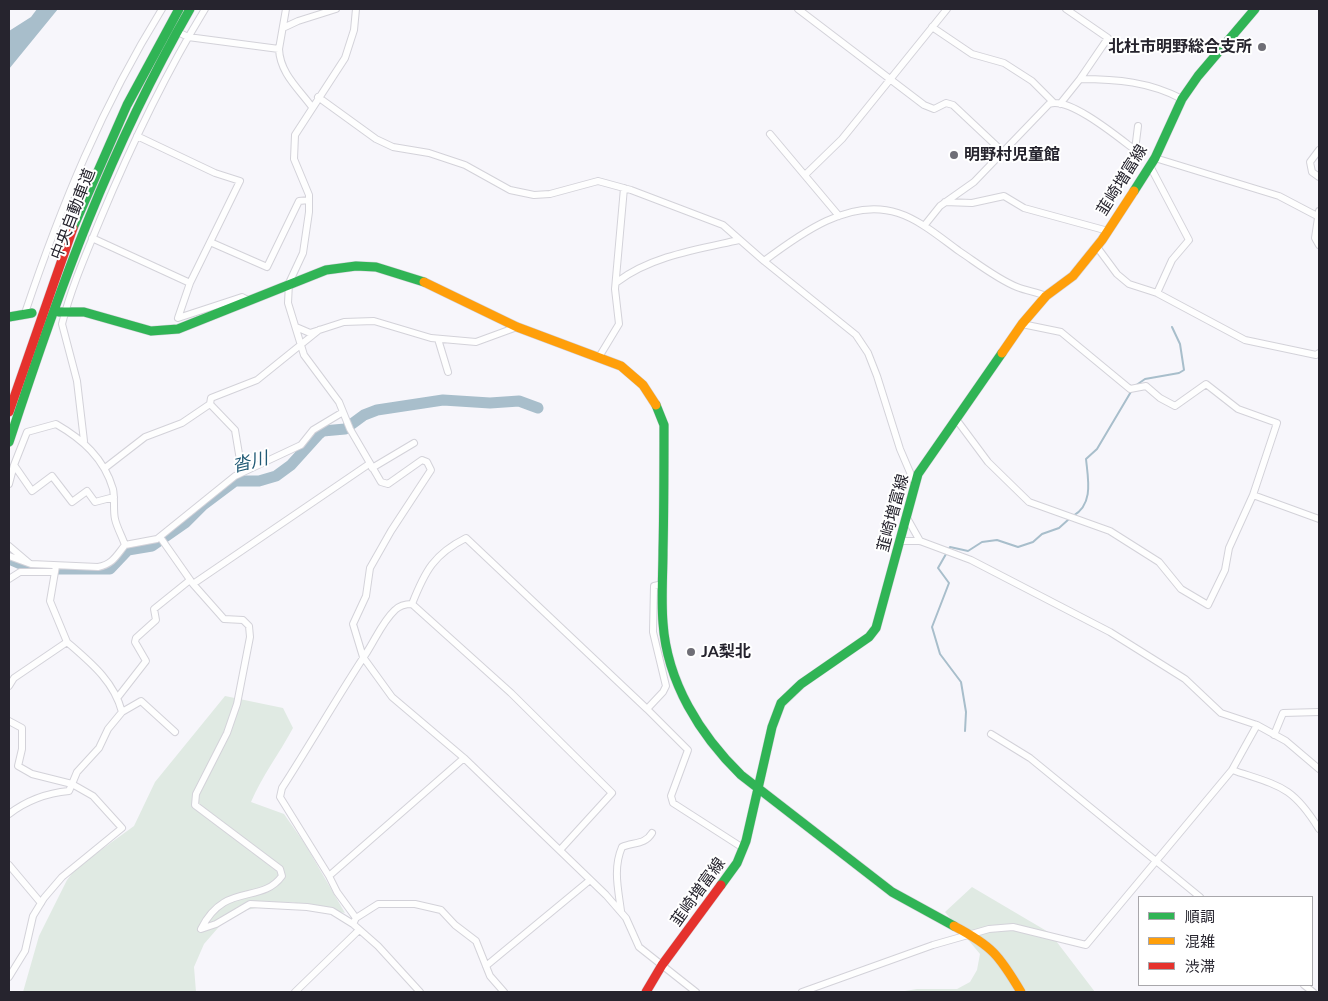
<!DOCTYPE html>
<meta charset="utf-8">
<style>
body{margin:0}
#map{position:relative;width:1328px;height:1001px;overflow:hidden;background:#f7f6fb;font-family:Lato,"Noto Sans JP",sans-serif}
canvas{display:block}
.frame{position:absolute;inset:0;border:10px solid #26242e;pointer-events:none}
.legend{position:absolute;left:1138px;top:896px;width:175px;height:90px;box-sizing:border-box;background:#fff;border:1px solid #a8a7ab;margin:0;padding:6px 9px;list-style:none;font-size:15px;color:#26242e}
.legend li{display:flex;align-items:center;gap:10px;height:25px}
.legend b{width:25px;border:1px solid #a8a7ab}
</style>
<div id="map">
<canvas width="1328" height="1001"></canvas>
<div class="frame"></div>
<ul class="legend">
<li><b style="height:6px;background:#30b455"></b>順調</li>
<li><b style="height:6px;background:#ff9f0a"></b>混雑</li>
<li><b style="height:6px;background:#e5322d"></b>渋滞</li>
</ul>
</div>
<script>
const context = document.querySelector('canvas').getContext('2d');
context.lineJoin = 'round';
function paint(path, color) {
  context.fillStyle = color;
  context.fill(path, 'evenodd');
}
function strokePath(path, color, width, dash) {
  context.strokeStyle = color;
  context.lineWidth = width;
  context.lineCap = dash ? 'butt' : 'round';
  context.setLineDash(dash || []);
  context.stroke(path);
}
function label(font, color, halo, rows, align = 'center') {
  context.font = font + ' Lato,"Noto Sans JP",sans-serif';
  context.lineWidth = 4;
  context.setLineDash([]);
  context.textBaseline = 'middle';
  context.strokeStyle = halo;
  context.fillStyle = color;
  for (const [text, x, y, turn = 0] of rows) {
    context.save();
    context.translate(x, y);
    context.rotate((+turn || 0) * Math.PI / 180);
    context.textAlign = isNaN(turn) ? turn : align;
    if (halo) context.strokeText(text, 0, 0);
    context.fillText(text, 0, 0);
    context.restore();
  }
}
const green = new Path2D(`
 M 225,696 L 283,708 L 293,728 C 279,754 262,776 251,802 L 284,814 L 305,844 L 345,913 L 291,902 L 240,911 L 224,921 L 204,944 L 194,967 L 196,992 L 23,992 L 39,936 L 67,880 L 76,868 L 134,826 L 155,782 Z
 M 972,887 L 1050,933 L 1095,992 L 899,992 L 917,989 L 957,989 L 970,982 L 977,970 L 980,954 L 945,912 Z`);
const water = new Path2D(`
 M 37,9 L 58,9 L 9,69 L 9,31 L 31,17 Z`);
const stream = new Path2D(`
 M 1135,386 L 1145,379 L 1179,373 L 1184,370 L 1180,344 L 1172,327
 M 1073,516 C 1094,504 1088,479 1086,459 L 1097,449 L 1132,390
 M 965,731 L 966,712 L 961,682 L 940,654 L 932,627 L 949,583 L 938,568 L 950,547 L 968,551 L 982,542 L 997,540 L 1018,547 L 1033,542 L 1042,534 L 1059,528 L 1069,519`);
const river = new Path2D(`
 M 9,559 L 32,569 L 110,569 L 128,550 L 152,546 L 185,523 L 203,505 L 235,481 L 259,481 L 276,476 L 291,465 L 319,434 L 323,431 L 345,429 L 364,415 L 377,410 L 443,400 L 490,403 L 519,401 L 538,408`);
const street = new Path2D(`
 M 356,9 L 354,30 L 345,58 L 295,135 L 294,159 L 309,195 L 309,212 L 303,253 L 289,283 L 288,303 L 304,355 L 339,402 L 350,429 L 381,482 L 388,484 L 422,460 L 427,462 L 431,470 L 391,531 L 370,568 L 366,596 L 353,624 L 363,657 L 392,697 L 464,758 L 606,895 L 626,918 L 639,947 L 696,992
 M 798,9 L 924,105 L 934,109 L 946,103 L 953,105 L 1003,152
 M 1066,9 L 1108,38 L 1080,79
 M 932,27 L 972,54 L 1004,63 L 1032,81 L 1053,102
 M 283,28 L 298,21 L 336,9
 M 182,34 L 188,37 L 279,49 C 280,73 298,88 312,107
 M 279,49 L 286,9
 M 318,97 L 376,139 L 393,147 L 429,153 L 465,165 L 510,190 L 534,195 L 550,194 L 598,181 L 631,190 L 723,225 L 764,261 L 856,335 L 868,353 L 877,376 L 900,449 L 915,484
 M 1060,104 L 1080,79 C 1117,79 1150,82 1182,99
 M 770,134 L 839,216
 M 137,136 L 215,173 L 240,181 L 190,283 L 178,318 L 242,297 L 248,300
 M 1319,150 L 1310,162 L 1312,172 L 1319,177
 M 1155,158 L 1279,196 L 1319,217
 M 1150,166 L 1189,240 L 1172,260 L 1157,293
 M 805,175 L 842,139 L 947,9
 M 945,202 L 972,203 L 1004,196 L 1024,208 L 1108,231
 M 1319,211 L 1315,238 L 1319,245
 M 924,226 L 940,206 L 974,182 L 1049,104 C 1069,96 1119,138 1135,150 L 1138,126
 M 92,238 L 190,283
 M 210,242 L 267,267 L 299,201 L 309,200
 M 1097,247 L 1117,274 L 1129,284 L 1157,293 L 1245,340 L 1316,355 L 1319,353
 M 764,261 C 800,234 850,197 898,213 C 920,220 941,238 959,251 C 977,263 997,279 1017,287 C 1027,291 1037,292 1046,296
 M 617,282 C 651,256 699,249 739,240
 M 25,313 C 61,206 102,106 162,9
 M 1022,324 L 1061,332 L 1130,389 L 1146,386 L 1160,398 L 1175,406 L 1206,384 L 1238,409 L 1277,423 L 1253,495 L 1319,519
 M 296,327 L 310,333 L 344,322 L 374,321 L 431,338 L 476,342 L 517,327
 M 438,339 L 448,372
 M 599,357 L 619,324 L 615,289 L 624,188
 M 210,404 L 235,430 L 242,472
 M 956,419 L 988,462 L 1029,502 L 1110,531 L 1159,562 L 1181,589 L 1208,605 L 1225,570 L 1229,548 L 1253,495
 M 84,441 L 77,381 L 62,324 C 71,288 86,254 100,220 C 130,148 164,76 205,9
 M 14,465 L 27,432 L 56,424 C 82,439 104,458 113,489 C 115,499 113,510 115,519 C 117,528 122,536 125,545
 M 105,468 L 145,437 L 182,423 L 210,404 L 211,398 L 257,380 L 319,330
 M 372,468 L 414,443
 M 9,484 L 14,465 L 32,491 L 52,476 L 72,502 L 87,491 L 95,502 L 114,497
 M 907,518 L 920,541
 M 160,537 L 193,584 L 224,619 L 243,620 L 249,626 L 250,637 L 237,704 L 227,733 L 196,794 L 195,805 L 280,869 L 282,876 C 261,905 225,881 201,929 L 216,924 L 250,904 L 307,907 L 332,911 L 353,924
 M 901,541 L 920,541 L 971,560 L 1110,632 L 1185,679 L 1221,713 L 1257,725 L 1286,741 L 1319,769
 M 9,546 L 29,563
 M 9,556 L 31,564 L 98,567 C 113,564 116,556 125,545 L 157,539 L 235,476 L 301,445 L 313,430 L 343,412
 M 9,579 L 20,572 L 55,572
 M 193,584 L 369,464
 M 412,604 L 511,693 L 612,793 L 560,850
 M 9,686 L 14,678 L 67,642 L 50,601 L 56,566
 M 118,697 L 146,661 L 135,642 L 136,638 L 156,620 L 154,609 L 190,580
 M 647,709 L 688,750 L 671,796 L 673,803 L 743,848
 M 122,712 L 141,701 L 175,732
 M 9,721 L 22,728 L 22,749 L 18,766 L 32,774 L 72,784 L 77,772 L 99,748 L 108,729 L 122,712 C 114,681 90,662 67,642
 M 991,734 L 1030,758 L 1200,897
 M 1274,735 L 1283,713 L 1319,712
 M 1232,770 C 1279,786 1292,785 1319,829
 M 9,814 C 26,801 47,793 69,791 L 72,784 L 93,796 L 122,828 L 62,877 L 44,898 L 33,916 L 25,951 L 9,977
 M 9,865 L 41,903
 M 329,876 L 280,797 L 282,788 C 311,743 338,696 367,652 C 376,638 383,621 395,610 C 400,605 406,604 412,604 C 425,571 434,554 466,538 L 647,709 L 663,692 L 666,686 L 653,632 L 654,586 L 663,584
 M 621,911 C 618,888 613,868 622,847 C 633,842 645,845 652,833
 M 356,918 L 378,904 L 415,904 L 441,910 L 455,925 L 476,941 L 490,976 L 504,992
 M 486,966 L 590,880
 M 1304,985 L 1313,992
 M 295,992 L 359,930
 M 420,992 L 378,946 L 353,924 L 356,918 L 337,892 L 329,876 L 464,758
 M 802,992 L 933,945 L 989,929 L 1013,927 L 1086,945 L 1232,770 L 1257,725`);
const fast = new Path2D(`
 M 1134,191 L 1155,158 L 1182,99 L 1198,76 L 1255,9
 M 73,228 L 127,105 L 179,9
 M 59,312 L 84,312 L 151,331 L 178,329 L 326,270 L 356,266 L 376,267 L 424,282
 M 9,317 L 32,313
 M 656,405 L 664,425 C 664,467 664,509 663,550 C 663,574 661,599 663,623 C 667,682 700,735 741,775 L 892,892 L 954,926
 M 9,442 C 59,289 109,150 190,9
 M 721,885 L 737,863 L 746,841 L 772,727 L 781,703 L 801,684 L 869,637 L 876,628 L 918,474 L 1002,353`);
const slow = new Path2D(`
 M 424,282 L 517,327 L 621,366 L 643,385 L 656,405
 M 1002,353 L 1022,324 L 1046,296 L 1073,276 L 1102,240 L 1134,191
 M 954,926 C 992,946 999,955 1021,992`);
const jam = new Path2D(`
 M 9,412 L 73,228
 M 646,992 L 662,965 L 721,885`);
const markers = [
 [1262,47,5,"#6f6e76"],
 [954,155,5,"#6f6e76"],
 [691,652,5,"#6f6e76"]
];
const poiNames = [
 ["北杜市明野総合支所",1252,47,"right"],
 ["明野村児童館",964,155],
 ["JA梨北",701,652]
];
const streetNames = [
 ["韮崎増富線",1122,180,-58],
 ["中央自動車道",73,214,-69],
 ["韮崎増富線",893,513,-75],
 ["韮崎増富線",698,892,-54]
];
const waterNames = [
 ["沓川",250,462,-14]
];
paint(green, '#e0eae3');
paint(water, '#a8becb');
strokePath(stream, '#a8becb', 2);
strokePath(river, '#a8becb', 11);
strokePath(street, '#d3d2d9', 8);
strokePath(fast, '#d3d2d9', 10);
strokePath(slow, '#d3d2d9', 10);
strokePath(jam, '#d3d2d9', 10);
strokePath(street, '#fefefe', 6);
strokePath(fast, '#30b455', 9);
strokePath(slow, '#ff9f0a', 9);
strokePath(jam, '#e5322d', 9);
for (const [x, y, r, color] of markers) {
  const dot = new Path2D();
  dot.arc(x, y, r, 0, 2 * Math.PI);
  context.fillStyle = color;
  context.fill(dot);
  strokePath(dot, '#fff', 2);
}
label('bold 16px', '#26242e', '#fff', poiNames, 'left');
label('16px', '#26242e', '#fff', streetNames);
label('italic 18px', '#215a75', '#fff', waterNames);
</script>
